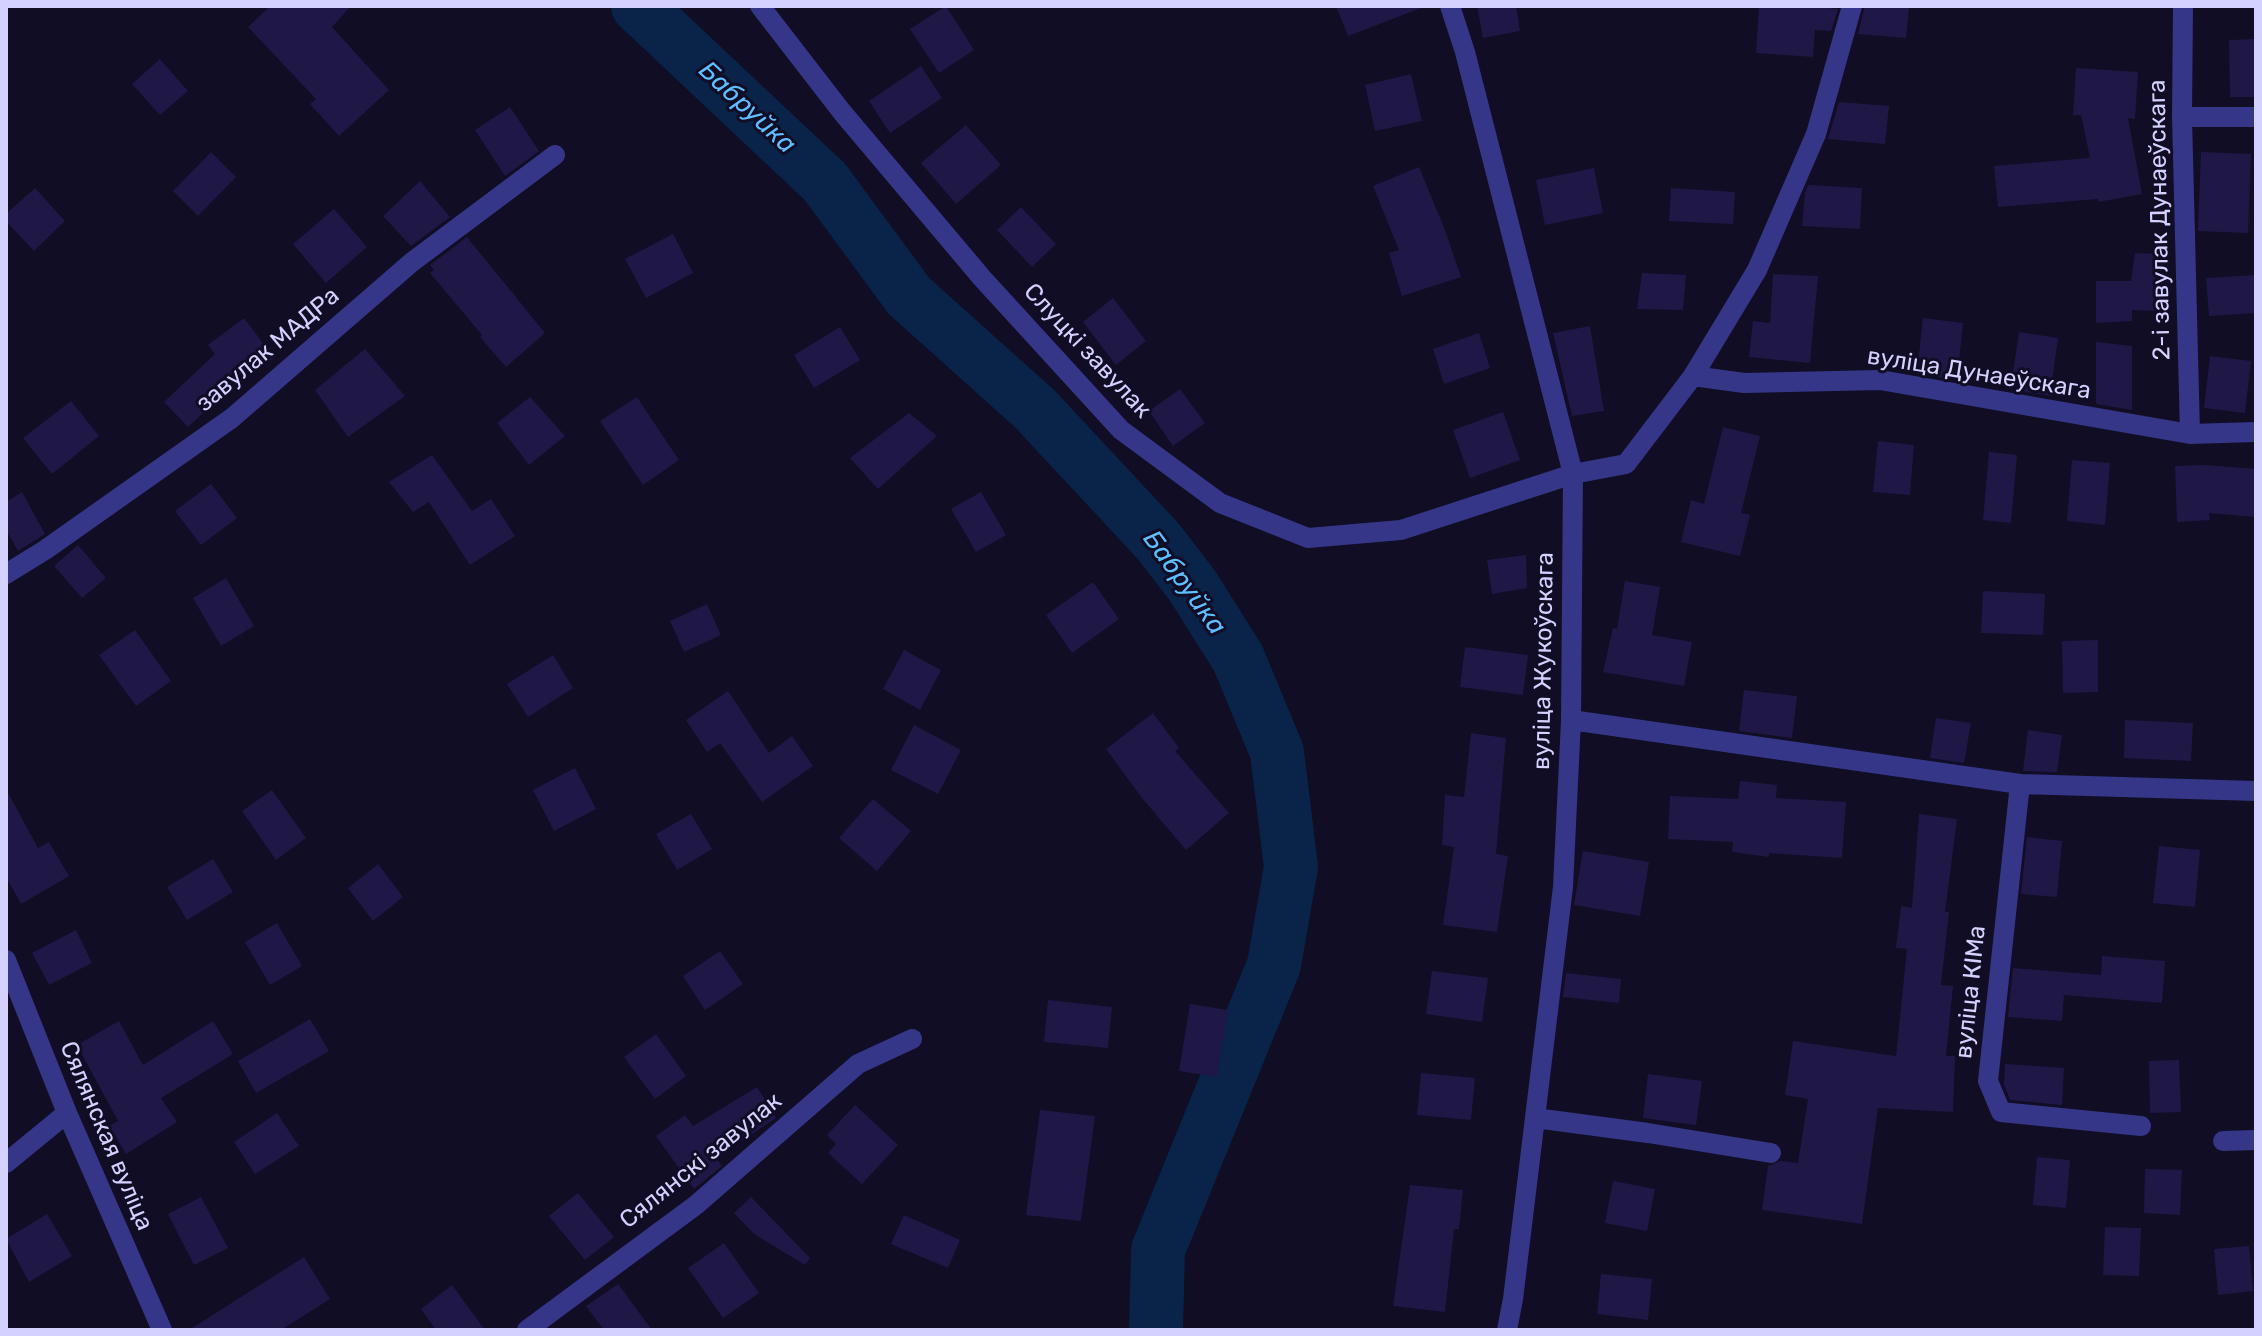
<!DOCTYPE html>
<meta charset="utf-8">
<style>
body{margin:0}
#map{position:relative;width:2262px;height:1336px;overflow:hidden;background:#100d25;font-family:Rubik,sans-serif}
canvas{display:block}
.frame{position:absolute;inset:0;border:8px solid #d4d1ff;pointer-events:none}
</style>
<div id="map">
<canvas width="2262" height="1336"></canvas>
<div class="frame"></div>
</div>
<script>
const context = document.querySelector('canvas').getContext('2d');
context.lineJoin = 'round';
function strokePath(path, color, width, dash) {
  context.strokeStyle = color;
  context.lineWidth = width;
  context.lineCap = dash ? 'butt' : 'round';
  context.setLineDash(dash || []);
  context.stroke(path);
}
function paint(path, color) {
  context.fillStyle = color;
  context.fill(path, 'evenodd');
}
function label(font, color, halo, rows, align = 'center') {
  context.font = font + ' Rubik,sans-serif';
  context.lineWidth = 6;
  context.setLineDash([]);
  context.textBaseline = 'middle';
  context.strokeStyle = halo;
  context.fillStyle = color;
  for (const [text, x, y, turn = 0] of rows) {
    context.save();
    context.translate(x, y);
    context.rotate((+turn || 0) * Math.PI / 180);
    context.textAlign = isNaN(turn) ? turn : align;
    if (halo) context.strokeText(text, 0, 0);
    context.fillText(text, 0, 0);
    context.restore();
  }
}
const river = new Path2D(`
 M 638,6 L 825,182 L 909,296 L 1035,409 L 1158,541 L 1192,585 L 1238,658 L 1277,752 L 1291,867 L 1274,965 L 1158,1250 L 1156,1330`);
const building = new Path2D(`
 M 270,6 L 351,6 L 332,27 L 389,90 L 339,136 L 310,104 L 316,99 L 248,27 Z
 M 946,6 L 974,50 L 939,73 L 910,29 Z
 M 1336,6 L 1421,6 L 1421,8 L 1348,36 Z
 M 1477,6 L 1516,6 L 1520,31 L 1483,38 Z
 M 1759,6 L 1804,6 L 1838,9 L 1831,31 L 1815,30 L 1813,57 L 1756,53 Z
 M 1865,6 L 1909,8 L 1906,38 L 1858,34 Z
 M 2256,39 L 2256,97 L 2230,97 L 2229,40 Z
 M 160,59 L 188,91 L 160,115 L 132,84 Z
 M 921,66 L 942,98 L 890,133 L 869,101 Z
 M 2076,68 L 2138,72 L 2135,119 L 2128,118 L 2142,194 L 2098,202 L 2098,199 L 1998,207 L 1994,166 L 2090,158 L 2081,115 L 2073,115 Z
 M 1411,74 L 1422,121 L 1375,131 L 1365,85 Z
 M 1839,102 L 1889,106 L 1885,144 L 1828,139 Z
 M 510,107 L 539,151 L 505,176 L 475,130 Z
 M 966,125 L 1001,165 L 956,204 L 921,163 Z
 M 211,152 L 236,177 L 198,216 L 173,191 Z
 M 2201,152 L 2251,154 L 2248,233 L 2198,231 Z
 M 1419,167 L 1445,230 L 1461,277 L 1402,296 L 1389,253 L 1399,250 L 1373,186 Z
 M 1594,168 L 1603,213 L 1545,225 L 1536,180 Z
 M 420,181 L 450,217 L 411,246 L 383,216 Z
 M 1808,185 L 1862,188 L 1860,229 L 1802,226 L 1805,193 Z
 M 35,188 L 65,221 L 34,251 L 6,221 L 6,214 Z
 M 1671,188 L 1735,192 L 1733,224 L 1669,221 Z
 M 1021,207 L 1056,244 L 1032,267 L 997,230 Z
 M 334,209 L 367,247 L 326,283 L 293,244 Z
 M 673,234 L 693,273 L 646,298 L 625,259 Z
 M 467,237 L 545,333 L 506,367 L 480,337 L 482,335 L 430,273 L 434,270 L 430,265 Z
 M 2135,253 L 2158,254 L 2157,311 L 2132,310 L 2132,321 L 2096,323 L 2096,281 L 2131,281 Z
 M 1642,273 L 1686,275 L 1683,310 L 1637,309 Z
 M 1773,274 L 1818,276 L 1810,363 L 1749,357 L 1753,321 L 1770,323 Z
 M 2256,275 L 2256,313 L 2209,316 L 2206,278 Z
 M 1113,298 L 1146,341 L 1116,365 L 1083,322 Z
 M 244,318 L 274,358 L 238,385 L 236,382 L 188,427 L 164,402 L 215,354 L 208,345 Z
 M 1923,318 L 1963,323 L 1957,380 L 1917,373 Z
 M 1590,326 L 1604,411 L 1572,416 L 1553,333 Z
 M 840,327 L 860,360 L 814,388 L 794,355 Z
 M 2019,332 L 2058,338 L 2050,396 L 2016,390 L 2018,374 L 2013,373 Z
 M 1479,333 L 1490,368 L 1444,384 L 1433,349 Z
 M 2096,342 L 2132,346 L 2132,410 L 2096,404 Z
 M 365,349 L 405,396 L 348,437 L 315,390 Z
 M 2210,356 L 2251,361 L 2245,413 L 2204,408 Z
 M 1180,389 L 1205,423 L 1173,446 L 1149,411 Z
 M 530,397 L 565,436 L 529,465 L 497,423 Z
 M 637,397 L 679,460 L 643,485 L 600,421 Z
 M 71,401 L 99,436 L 52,474 L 23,438 Z
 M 1503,412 L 1520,460 L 1470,478 L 1453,430 Z
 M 909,413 L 937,436 L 878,489 L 850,458 Z
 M 1723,427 L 1760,436 L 1741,513 L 1750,515 L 1740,556 L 1681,542 L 1691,500 L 1704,504 Z
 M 1878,441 L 1914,445 L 1910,495 L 1873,492 Z
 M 1989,452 L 2017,455 L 2011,523 L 1983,520 Z
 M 432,455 L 472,511 L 491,499 L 515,536 L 470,565 L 429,502 L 413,512 L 389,482 Z
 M 2072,460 L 2110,463 L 2105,525 L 2067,521 Z
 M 2206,465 L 2256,469 L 2256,517 L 2209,513 L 2210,520 L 2177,522 L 2175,466 Z
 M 211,484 L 237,518 L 201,545 L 175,511 Z
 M 22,492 L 45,534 L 18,551 L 6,530 L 6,502 Z
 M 981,492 L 1006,535 L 976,552 L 951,509 Z
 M 78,545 L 106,578 L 82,598 L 54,566 Z
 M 1526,555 L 1527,588 L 1492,594 L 1487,560 Z
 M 226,578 L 254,626 L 221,646 L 193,598 Z
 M 1625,581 L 1660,587 L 1652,635 L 1692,642 L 1684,686 L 1603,672 L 1613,628 L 1617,629 Z
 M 1093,582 L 1119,619 L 1072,653 L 1046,615 Z
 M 1983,591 L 2045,594 L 2043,635 L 1981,633 Z
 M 707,604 L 721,635 L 684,652 L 670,621 Z
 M 135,630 L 171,681 L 136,706 L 99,655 Z
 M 2098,640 L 2098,692 L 2063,693 L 2062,641 Z
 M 1465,647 L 1528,655 L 1523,695 L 1460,687 Z
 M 904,650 L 941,670 L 920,710 L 883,689 Z
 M 553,655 L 573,688 L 528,717 L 507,684 Z
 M 1744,690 L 1797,696 L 1792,738 L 1739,731 Z
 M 728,691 L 769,753 L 792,736 L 813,766 L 762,802 L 720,743 L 707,752 L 686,720 Z
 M 1153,713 L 1179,748 L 1175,751 L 1229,813 L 1186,850 L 1142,798 L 1106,749 Z
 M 1936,718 L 1971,723 L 1964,763 L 1930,758 Z
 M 2125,720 L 2193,723 L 2191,761 L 2124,758 Z
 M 914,725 L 961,750 L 938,794 L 891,770 Z
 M 2028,730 L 2062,735 L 2057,772 L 2023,771 Z
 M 1471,733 L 1506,738 L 1496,854 L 1508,856 L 1497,932 L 1443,925 L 1454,847 L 1442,845 L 1445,795 L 1464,797 Z
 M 575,768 L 596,809 L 554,831 L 533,790 Z
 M 1740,781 L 1777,785 L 1776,798 L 1846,802 L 1842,858 L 1769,853 L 1769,857 L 1732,852 L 1733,842 L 1668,839 L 1670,796 L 1738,799 Z
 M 6,789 L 38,848 L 49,842 L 69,876 L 21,904 L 6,877 Z
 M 272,790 L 306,838 L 276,860 L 242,811 Z
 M 873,799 L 911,831 L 877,871 L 839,838 Z
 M 691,814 L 712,849 L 677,870 L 656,834 Z
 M 1919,814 L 1957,819 L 1945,912 L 1949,912 L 1941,985 L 1953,986 L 1946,1056 L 1955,1056 L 1953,1112 L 1878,1108 L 1862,1224 L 1762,1210 L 1768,1166 L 1781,1161 L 1798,1163 L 1808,1099 L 1785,1095 L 1793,1041 L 1896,1056 L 1907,949 L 1896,948 L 1901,906 L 1912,908 Z
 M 2027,837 L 2062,841 L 2057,897 L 2021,894 Z
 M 2159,846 L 2200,850 L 2195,907 L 2153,903 Z
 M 1583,851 L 1649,862 L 1640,916 L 1574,905 Z
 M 213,859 L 233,892 L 187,920 L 167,887 Z
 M 378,864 L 403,897 L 373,921 L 348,888 Z
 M 277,923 L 302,966 L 270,985 L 245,942 Z
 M 76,930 L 92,963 L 49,985 L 32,953 Z
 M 720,951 L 743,984 L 705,1010 L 683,976 Z
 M 2102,956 L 2165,961 L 2162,1003 L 2064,995 L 2062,1021 L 2008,1017 L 2013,968 L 2101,975 Z
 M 1432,971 L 1488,978 L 1482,1022 L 1426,1014 Z
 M 1566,973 L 1621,979 L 1619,1003 L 1563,997 Z
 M 1048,1000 L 1112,1007 L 1108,1048 L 1044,1042 Z
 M 1190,1004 L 1228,1010 L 1217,1077 L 1179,1071 Z
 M 310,1019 L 329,1051 L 256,1093 L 238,1061 Z
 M 119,1021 L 143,1065 L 213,1021 L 233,1054 L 161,1098 L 177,1122 L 126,1154 L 109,1126 L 118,1121 L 77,1045 Z
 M 656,1034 L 686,1076 L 655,1099 L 624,1057 Z
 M 2179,1060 L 2181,1112 L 2150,1113 L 2149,1061 Z
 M 2005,1064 L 2064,1068 L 2062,1105 L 2010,1100 L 2004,1084 Z
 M 1421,1073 L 1475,1078 L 1471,1120 L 1417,1115 Z
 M 1648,1074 L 1702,1081 L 1696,1125 L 1643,1118 Z
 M 757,1087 L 776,1118 L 716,1158 L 722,1166 L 694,1189 L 656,1136 L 685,1115 L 693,1126 Z
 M 855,1105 L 898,1145 L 862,1184 L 828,1153 L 836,1144 L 827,1135 Z
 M 1040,1110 L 1095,1116 L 1081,1221 L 1026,1215 Z
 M 277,1113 L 299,1146 L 255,1174 L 234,1142 Z
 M 2037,1157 L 2070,1160 L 2066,1208 L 2033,1205 Z
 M 2145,1169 L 2182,1170 L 2180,1215 L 2144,1213 Z
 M 1613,1181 L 1655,1189 L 1647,1231 L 1605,1223 Z
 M 1410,1185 L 1463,1190 L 1459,1229 L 1454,1229 L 1445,1312 L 1393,1306 Z
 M 578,1193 L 614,1237 L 585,1260 L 549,1216 Z
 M 201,1197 L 228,1248 L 194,1265 L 168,1214 Z
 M 751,1197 L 810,1258 L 805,1265 L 754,1234 L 734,1213 Z
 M 47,1214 L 72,1256 L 29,1282 L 6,1239 Z
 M 904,1215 L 960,1240 L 948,1268 L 891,1244 Z
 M 2105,1227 L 2141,1228 L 2139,1276 L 2103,1275 Z
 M 724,1243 L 759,1293 L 723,1318 L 688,1268 Z
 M 2249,1246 L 2253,1291 L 2218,1295 L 2214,1249 Z
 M 304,1257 L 330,1299 L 281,1330 L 189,1330 Z
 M 1601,1274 L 1652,1279 L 1648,1320 L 1597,1314 Z
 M 618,1284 L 652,1330 L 604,1330 L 586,1306 Z
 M 452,1285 L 485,1330 L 436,1330 L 421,1309 Z`);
const minor = new Path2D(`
 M 760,6 L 842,112 L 982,278 L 1121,430 L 1220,503 L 1308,538 L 1401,530 L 1573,474 L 1626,464 L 1693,376 L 1757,270 L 1816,134 L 1852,6
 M 1450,6 L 1465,52 L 1573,474 L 1571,720 L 1563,887 L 1513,1299 L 1507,1330
 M 2183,6 L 2182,117 L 2190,434
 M 2182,117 L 2256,117
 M 1693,376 L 1744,383 L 1880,380 L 2190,434 L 2256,432
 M 6,574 L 45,550 L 232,418 L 412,262 L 555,155
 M 1571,720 L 2020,784 L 2256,791
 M 2020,784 L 1988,1081 L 2001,1112 L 2141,1126
 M 6,960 L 67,1113 L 162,1330
 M 1535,1118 L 1648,1133 L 1771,1153
 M 2223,1141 L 2256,1140
 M 6,1163 L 67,1113
 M 527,1330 L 696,1205 L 858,1064 L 912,1039`);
const streetNames = [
 ["2-і завулак Дунаеўскага",2160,220,-91],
 ["завулак МАДРа",268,350,-40],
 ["Слуцкі завулак",1087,351,47],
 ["вуліца Дунаеўскага",1979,374,9],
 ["вуліца Жукоўскага",1544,661,-89],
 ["вуліца КІМа",1971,992,-84],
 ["Сялянская вуліца",106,1136,67],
 ["Сялянскі завулак",701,1161,-39]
];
const waterNames = [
 ["Бабруйка",747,108,43],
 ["Бабруйка",1184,583,54]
];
strokePath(river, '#092349', 54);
paint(building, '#1f1847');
strokePath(minor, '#353687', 20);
label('24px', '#d4d1ff', '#100d25', streetNames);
label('italic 26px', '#5fbeff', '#100d25', waterNames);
</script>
